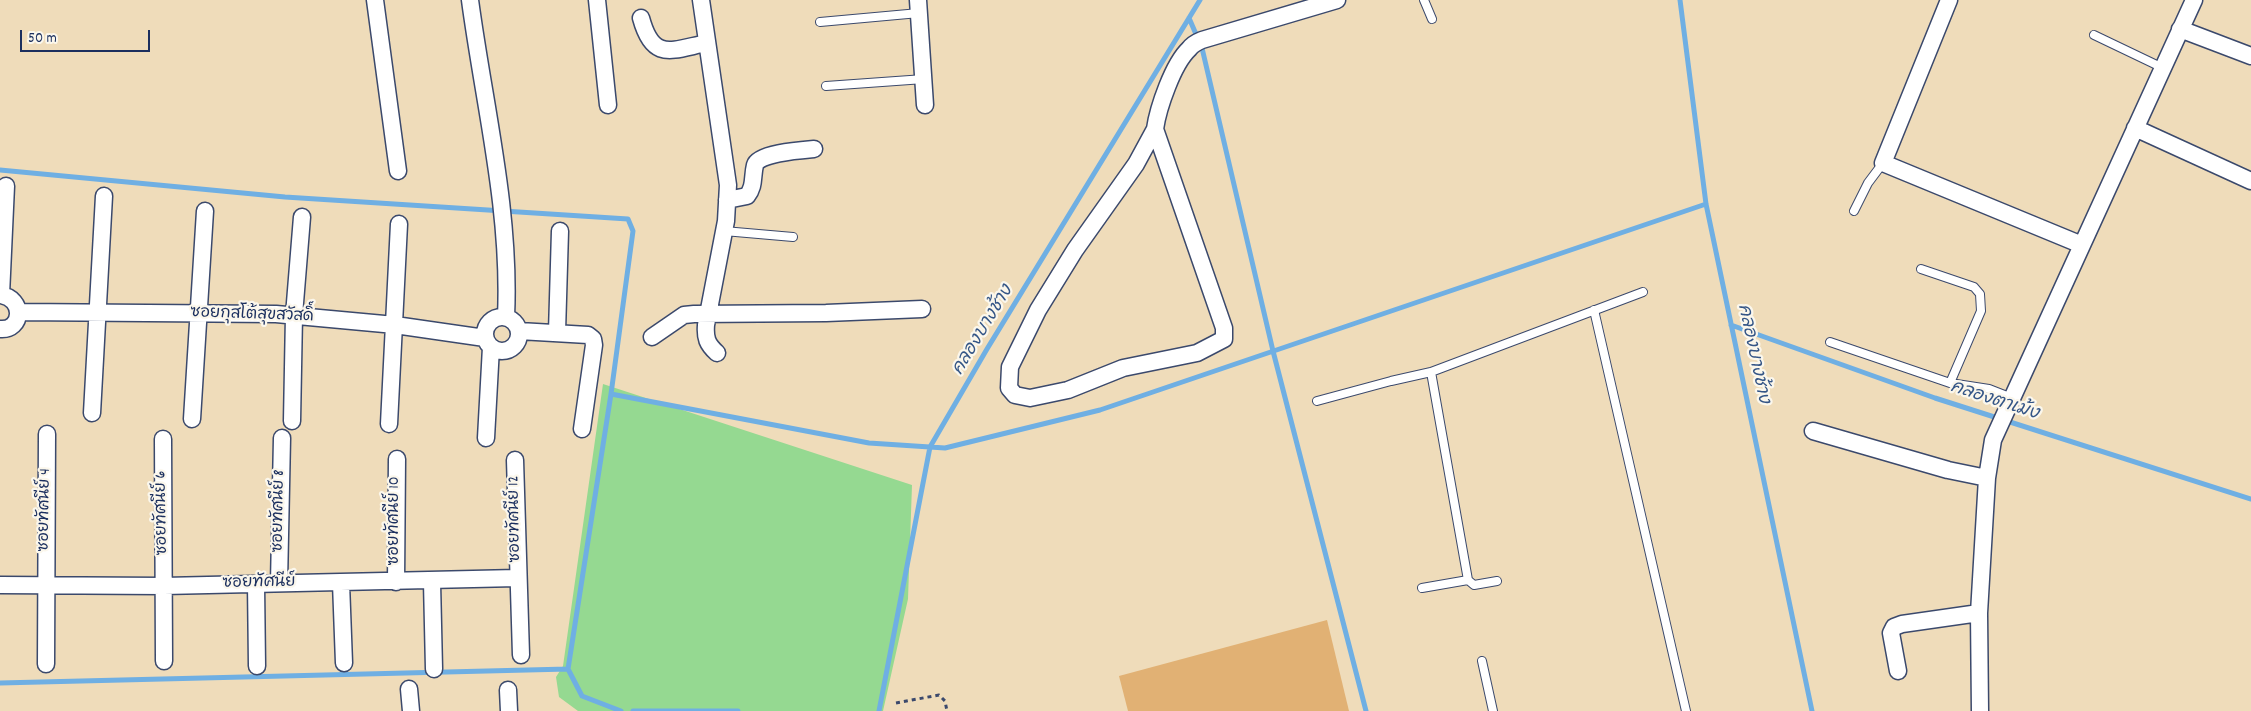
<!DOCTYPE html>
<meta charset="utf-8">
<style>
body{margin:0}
#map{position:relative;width:2251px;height:711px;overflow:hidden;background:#efdcba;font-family:Dekko,sans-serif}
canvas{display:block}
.scale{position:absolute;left:20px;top:30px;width:130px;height:22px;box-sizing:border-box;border:2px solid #1b2f5e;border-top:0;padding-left:6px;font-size:15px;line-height:18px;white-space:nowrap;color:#1b2f5e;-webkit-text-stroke:4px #fbf7ec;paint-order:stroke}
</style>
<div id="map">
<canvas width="2251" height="711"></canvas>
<div class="scale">50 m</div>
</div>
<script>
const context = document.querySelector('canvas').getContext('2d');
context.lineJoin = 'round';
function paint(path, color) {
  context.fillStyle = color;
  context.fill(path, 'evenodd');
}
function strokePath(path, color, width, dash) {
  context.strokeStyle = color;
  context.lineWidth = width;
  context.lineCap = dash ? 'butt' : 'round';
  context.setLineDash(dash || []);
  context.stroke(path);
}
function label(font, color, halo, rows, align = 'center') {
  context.font = font + ' Dekko,"Playpen Sans Thai",sans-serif';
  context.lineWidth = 4.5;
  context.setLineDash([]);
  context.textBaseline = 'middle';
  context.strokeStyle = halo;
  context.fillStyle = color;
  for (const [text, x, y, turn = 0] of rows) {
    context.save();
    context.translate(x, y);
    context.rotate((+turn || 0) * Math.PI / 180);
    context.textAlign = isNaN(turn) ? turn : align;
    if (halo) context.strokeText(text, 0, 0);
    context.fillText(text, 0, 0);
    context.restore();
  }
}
const green = new Path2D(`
 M 603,384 L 912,485 L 908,599 L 883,711 L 578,711 L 559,697 L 556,677 L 563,666 Z`);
const stream = new Path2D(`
 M 1680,0 L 1706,204 L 1812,711
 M 1189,18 L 1202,48 L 1273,351 L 1366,711
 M 0,170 L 285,197 L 628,219 L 633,231 L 611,394 L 568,669
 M 1731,325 L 1935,398 L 2251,499
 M 611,394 L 869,443 L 945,448 L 1100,410 L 1706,204
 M 0,683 L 568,669 L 582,696 L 621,711
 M 633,711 L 738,711
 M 879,711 L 930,447 L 987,349 L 1200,0`);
const building = new Path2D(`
 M 1327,620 L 1349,711 L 1128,711 L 1119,676 Z`);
const path = new Path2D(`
 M 896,703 L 939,695 L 945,701 L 947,711`);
const lane = new Path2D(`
 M 1424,0 L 1432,19
 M 820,22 L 919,13
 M 2094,35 L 2163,68
 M 826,86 L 924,79
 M 1854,211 L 1868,183 L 1883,163
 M 724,231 L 793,237
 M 1921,269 L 1974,287 L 1980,294 L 1981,311 L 1950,383
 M 1594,310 L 1686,711
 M 1830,342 L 1950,383 L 1989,389 L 2012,398
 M 1431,372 L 1468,580 L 1474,585 L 1497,581
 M 1317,401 L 1391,381 L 1431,372 L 1643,292
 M 1422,588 L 1468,580
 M 1482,661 L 1493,711`);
const street = new Path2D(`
 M 375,0 L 398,171
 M 470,0 C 484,105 511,210 506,317
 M 597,0 L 608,105
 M 701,0 L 728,185 L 726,221 L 706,325 C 705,338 707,344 717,353
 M 918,0 L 925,105
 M 1949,0 L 1883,163 L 2082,245
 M 641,18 C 653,62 671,50 707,43
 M 2180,29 L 2251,56
 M 2135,128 L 2251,181
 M 1155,129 L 1136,164 L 1075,250 L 1038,310 L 1010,367 L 1009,388 L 1015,395 L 1030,398 L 1068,390 L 1123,368 L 1197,353 L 1224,339 L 1224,328 L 1155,129 C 1158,108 1173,64 1189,49 C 1192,45 1197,42 1202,40 L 1337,0
 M 727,200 L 747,196 C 755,186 752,177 755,165 C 758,153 803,150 814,149
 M 0,295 C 25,298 23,331 0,329
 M 1,295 L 6,186
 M 18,312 L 276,314 L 395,325 L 485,338
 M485 334a17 17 0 1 1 34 0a17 17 0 1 1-34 0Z
 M 519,331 L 588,335 L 593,339 L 594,345 L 582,429
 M 557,332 L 560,231
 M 652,337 L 684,315 L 694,314 L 826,313 L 922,309
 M 92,413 L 104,196
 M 192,419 L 205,211
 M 292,421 L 294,315 L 302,217
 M 389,424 L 399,224
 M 1813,431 L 1948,470 L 1987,478
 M 486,438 L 491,347
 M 163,439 L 164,661
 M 515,460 L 521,655
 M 396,582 L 397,459
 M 432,582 L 434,669
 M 279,583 L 282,438
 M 341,583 L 344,663
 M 256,584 L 257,666
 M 0,585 L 164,586 L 517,578
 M 46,664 L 47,434
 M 1898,671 L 1891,633 L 1894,627 L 1902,624 L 1979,613
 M 409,689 L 411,711
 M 508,690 L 509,711
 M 1980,711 L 1979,613 L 1987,478 L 1993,440 L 2194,0`);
const streetNames = [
 ["ซอยกุสโต้สุขสวัสดิ์",252,316,2],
 ["ซอยทัศนีย์ 4",46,510,-89],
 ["ซอยทัศนีย์ 8",280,511,-89],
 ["ซอยทัศนีย์ 6",163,513,-91],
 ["ซอยทัศนีย์ 12",516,519,-91],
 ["ซอยทัศนีย์ 10",396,521,-90],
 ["ซอยทัศนีย์",259,584,-1]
];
const waterNames = [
 ["คลองบางช้าง",984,331,-59],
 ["คลองบางช้าง",1752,354,78],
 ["คลองตาเม้ง",1994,402,18]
];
paint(green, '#95d991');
strokePath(stream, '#6fafe3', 5);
paint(building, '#e1b174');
strokePath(lane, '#3b496c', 10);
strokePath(street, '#3b496c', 19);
strokePath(path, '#3b496c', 3, [4, 4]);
strokePath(lane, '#fff', 8);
strokePath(street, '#fff', 16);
label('16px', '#1b2f5e', '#fbf7ec', streetNames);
label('italic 18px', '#345586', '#fbf7ec', waterNames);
</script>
